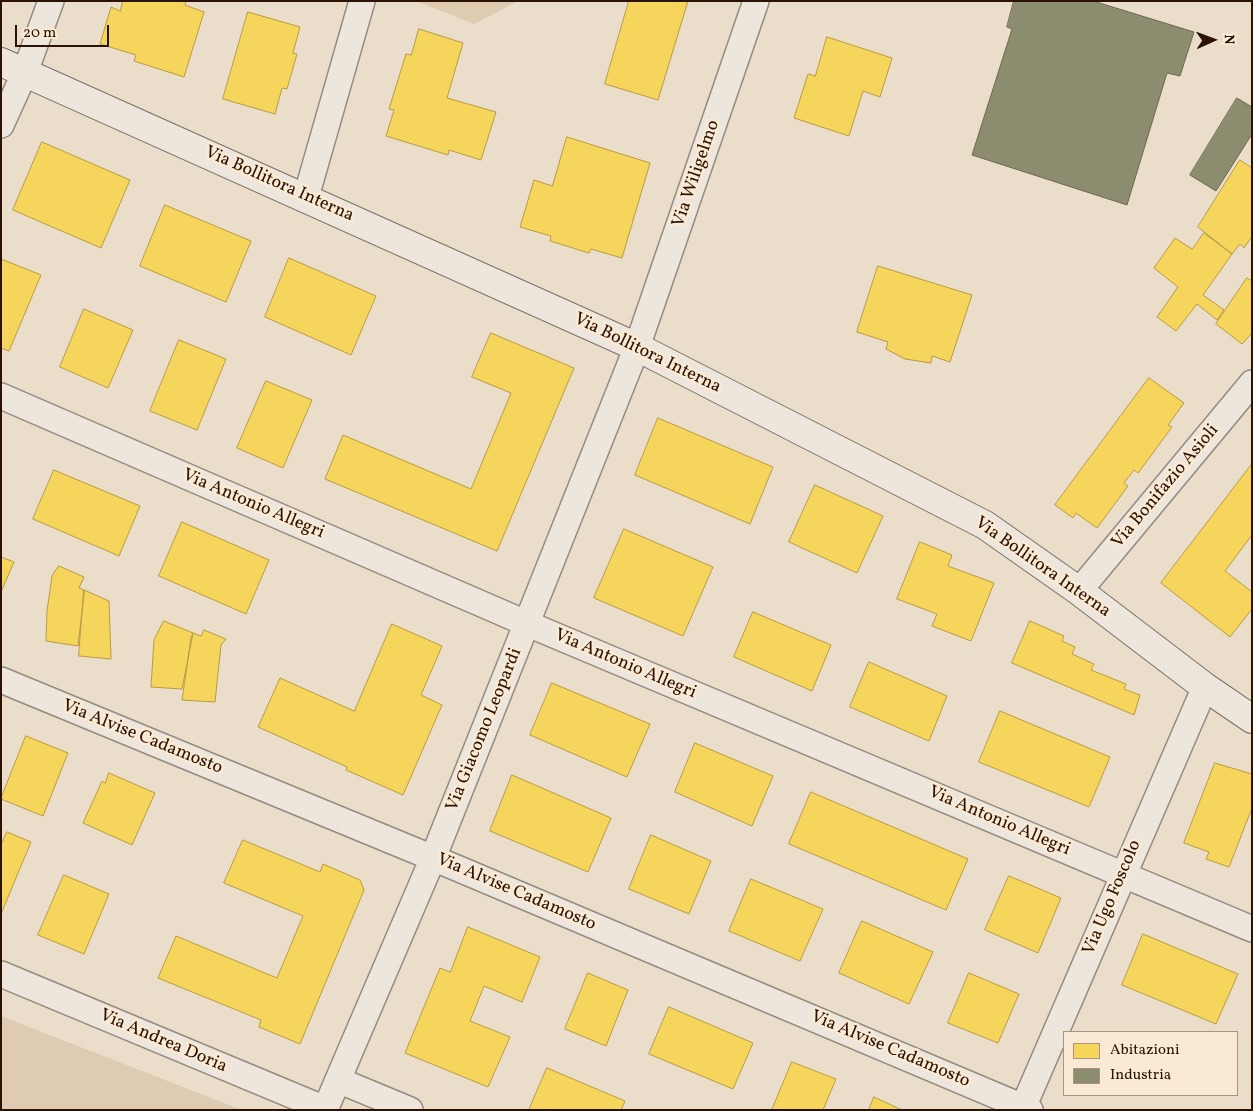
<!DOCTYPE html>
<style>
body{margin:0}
#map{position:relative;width:1253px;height:1111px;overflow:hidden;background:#eaddca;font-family:Vollkorn,serif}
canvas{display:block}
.frame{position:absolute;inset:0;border:2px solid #2c1204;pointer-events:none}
.legend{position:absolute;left:1063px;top:1031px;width:175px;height:65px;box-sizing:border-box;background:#faead4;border:1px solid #a89481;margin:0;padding:6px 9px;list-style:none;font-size:15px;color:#2c1204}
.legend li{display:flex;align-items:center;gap:10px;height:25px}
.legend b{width:25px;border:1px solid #a89481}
.north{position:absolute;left:1188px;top:15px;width:50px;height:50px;-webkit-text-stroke:4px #faead4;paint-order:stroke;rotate:88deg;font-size:14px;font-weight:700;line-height:20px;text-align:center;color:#2c1204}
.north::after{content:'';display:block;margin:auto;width:18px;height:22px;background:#2c1204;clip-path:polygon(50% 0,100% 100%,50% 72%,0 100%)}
.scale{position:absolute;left:15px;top:25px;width:94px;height:22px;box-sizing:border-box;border:2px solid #2c1204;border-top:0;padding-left:6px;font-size:15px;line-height:18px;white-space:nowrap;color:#2c1204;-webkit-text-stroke:4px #faead4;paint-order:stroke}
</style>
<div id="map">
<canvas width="1253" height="1111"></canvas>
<div class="frame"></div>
<ul class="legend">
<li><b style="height:14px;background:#f6d55c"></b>Abitazioni</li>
<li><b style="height:14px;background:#8c8c6e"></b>Industria</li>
</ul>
<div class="north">N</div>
<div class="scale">20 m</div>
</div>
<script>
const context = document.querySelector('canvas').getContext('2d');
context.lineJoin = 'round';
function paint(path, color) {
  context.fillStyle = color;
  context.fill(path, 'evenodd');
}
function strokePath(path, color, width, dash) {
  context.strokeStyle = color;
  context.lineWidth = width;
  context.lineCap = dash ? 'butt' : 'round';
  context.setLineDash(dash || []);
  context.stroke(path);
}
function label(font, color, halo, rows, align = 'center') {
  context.font = font + ' Vollkorn,serif';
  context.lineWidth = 5;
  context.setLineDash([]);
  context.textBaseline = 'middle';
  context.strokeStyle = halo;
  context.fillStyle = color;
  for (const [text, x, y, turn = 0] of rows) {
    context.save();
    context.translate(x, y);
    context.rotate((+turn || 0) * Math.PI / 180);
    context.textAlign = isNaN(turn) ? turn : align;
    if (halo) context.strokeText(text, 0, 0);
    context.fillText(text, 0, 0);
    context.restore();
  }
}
const green = new Path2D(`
 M 416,1 L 518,1 L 474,24 Z
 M 1,1016 L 242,1110 L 1,1110 Z`);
const homes = new Path2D(`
 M 123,1 L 186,1 L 185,5 L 204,12 L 184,77 L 134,61 L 136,55 L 100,44 L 111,7 L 120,11 Z
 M 629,1 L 688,1 L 658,100 L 605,84 Z
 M 248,12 L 300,27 L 293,53 L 297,54 L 287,89 L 282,88 L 275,114 L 223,99 Z
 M 419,29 L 463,43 L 447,98 L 496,112 L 481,160 L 449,150 L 448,155 L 386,136 L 394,110 L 389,109 L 406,54 L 411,55 Z
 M 827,37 L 892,58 L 880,97 L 863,91 L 849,136 L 794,118 L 808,74 L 815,76 Z
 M 567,137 L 650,163 L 622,258 L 591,249 L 589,253 L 550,241 L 551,236 L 520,227 L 534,180 L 552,186 Z
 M 42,142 L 130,180 L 101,248 L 13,210 Z
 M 1240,160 L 1252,168 L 1252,236 L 1244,248 L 1240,244 L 1232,254 L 1198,227 Z
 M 165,205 L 251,241 L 226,302 L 140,266 Z
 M 1204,233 L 1232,254 L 1203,295 L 1224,310 L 1217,320 L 1197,304 L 1176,331 L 1157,317 L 1178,287 L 1154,268 L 1175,238 L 1192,249 Z
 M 289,258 L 376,296 L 351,355 L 265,317 Z
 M 1,259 L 41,275 L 9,351 L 1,348 Z
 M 878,266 L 972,295 L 950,362 L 932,356 L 931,363 L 905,359 L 886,349 L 888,342 L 857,332 Z
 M 1247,278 L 1252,281 L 1252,333 L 1242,344 L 1216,324 Z
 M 84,309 L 133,330 L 108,388 L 60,367 Z
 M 491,333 L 574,368 L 497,551 L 325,479 L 343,435 L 471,489 L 511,393 L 472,377 Z
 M 179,340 L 226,359 L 197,430 L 150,411 Z
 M 1149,378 L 1184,403 L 1168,425 L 1172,427 L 1138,473 L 1134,470 L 1124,483 L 1128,486 L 1097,528 L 1076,513 L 1073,518 L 1055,505 Z
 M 266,381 L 312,400 L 283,468 L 237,448 Z
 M 658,418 L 773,467 L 750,524 L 635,475 Z
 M 1252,464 L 1252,535 L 1225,571 L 1252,592 L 1252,609 L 1230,637 L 1161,583 Z
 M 54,470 L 140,506 L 119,556 L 33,519 Z
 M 815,485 L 883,516 L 857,573 L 789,542 Z
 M 182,522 L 269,560 L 246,614 L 159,576 Z
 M 624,529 L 713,567 L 683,636 L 594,598 Z
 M 920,542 L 952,555 L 948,566 L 994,583 L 971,641 L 932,626 L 937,614 L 897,599 Z
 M 1,557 L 14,562 L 1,592 Z
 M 59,566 L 84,577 L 79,588 L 84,590 L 84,594 L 78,646 L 46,641 L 47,611 L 52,576 Z
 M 84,590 L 109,601 L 111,659 L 79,656 Z
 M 753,612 L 831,645 L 812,691 L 734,657 Z
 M 164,621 L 193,633 L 182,689 L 151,687 L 154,640 Z
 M 1030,621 L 1064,636 L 1062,641 L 1075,647 L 1072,654 L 1094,664 L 1091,670 L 1126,684 L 1124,689 L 1140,695 L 1134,715 L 1012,663 Z
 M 392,624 L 442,646 L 421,695 L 442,705 L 403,795 L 346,770 L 347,767 L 258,727 L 280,678 L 354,711 Z
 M 204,630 L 226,639 L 221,645 L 215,702 L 182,700 L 191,638 L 193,633 L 201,636 Z
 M 869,662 L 947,696 L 929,741 L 850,707 Z
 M 552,683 L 650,724 L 627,777 L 530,735 Z
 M 1000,711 L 1110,757 L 1089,807 L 979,762 Z
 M 26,736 L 68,753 L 43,816 L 1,799 Z
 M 695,743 L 773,776 L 752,826 L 675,792 Z
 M 1215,763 L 1252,774 L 1252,808 L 1229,867 L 1206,859 L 1209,852 L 1184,843 Z
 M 109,773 L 155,793 L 132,845 L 83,823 L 102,781 L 105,783 Z
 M 512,775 L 611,818 L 588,872 L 490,831 Z
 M 811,792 L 968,859 L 946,910 L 789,844 Z
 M 7,832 L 31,842 L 1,914 L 1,845 Z
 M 651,835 L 711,861 L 689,914 L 629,889 Z
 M 243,840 L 320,872 L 323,864 L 360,880 L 364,890 L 300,1044 L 259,1027 L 261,1020 L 158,978 L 176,936 L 277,978 L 303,916 L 224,883 Z
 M 64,875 L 109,894 L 84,954 L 38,935 Z
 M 1009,876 L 1061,898 L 1038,953 L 985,930 Z
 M 751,879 L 823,909 L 800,961 L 729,931 Z
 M 862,921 L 933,952 L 909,1004 L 839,973 Z
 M 468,927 L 540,957 L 522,1002 L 484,986 L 470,1021 L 510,1037 L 488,1087 L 405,1053 L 440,968 L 450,972 Z
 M 1143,934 L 1238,974 L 1216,1024 L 1122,985 Z
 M 588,973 L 628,990 L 606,1046 L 565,1029 Z
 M 969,973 L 1019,994 L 998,1043 L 948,1023 Z
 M 669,1007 L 753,1043 L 733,1089 L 649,1054 Z
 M 792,1062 L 836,1079 L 823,1110 L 772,1110 Z
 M 547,1068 L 625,1101 L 621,1110 L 529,1110 Z
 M 874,1097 L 902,1110 L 869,1110 Z`);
const industry = new Path2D(`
 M 1014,1 L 1093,1 L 1194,32 L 1180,76 L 1167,73 L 1127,205 L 972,155 L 1012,29 L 1007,27 Z
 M 1237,98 L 1252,107 L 1252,134 L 1216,191 L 1190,175 Z`);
const street = new Path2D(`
 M 1,125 L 25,72 L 51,1
 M 306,197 L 362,1
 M 1,396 L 528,624 L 1252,929
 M 1079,591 L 1252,383
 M 1,680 L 433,858 L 1030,1110
 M 1,974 L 325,1109
 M 338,1080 L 410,1110
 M 325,1110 L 433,858 L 637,347 L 756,1
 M 1022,1110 L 1205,687`);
const secondary = new Path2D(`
 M 1,62 L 637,347 L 985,525 L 1079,591 L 1205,687 L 1252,719`);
const streetNames = [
 ["Via Wiligelmo",697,174,-71],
 ["Via Bollitora Interna",279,185,24],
 ["Via Bollitora Interna",647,354,26],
 ["Via Bonifazio Asioli",1166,487,-50],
 ["Via Antonio Allegri",253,505,23],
 ["Via Bollitora Interna",1042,568,35],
 ["Via Antonio Allegri",625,665,23],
 ["Via Giacomo Leopardi",485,730,-68],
 ["Via Alvise Cadamosto",142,738,22],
 ["Via Antonio Allegri",999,822,23],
 ["Via Alvise Cadamosto",516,893,23],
 ["Via Ugo Foscolo",1113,898,-67],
 ["Via Andrea Doria",163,1042,23],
 ["Via Alvise Cadamosto",890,1050,23]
];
paint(green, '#decbb2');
paint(homes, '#f6d55c');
strokePath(homes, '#b99a42', 1);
paint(industry, '#8c8c6e');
strokePath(industry, '#6f674e', 1);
strokePath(street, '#958a7f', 28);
strokePath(secondary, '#7a7064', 30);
strokePath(street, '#ede6dd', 25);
strokePath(secondary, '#ede6dd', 28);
label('18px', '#2c1204', '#faead4', streetNames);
</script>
